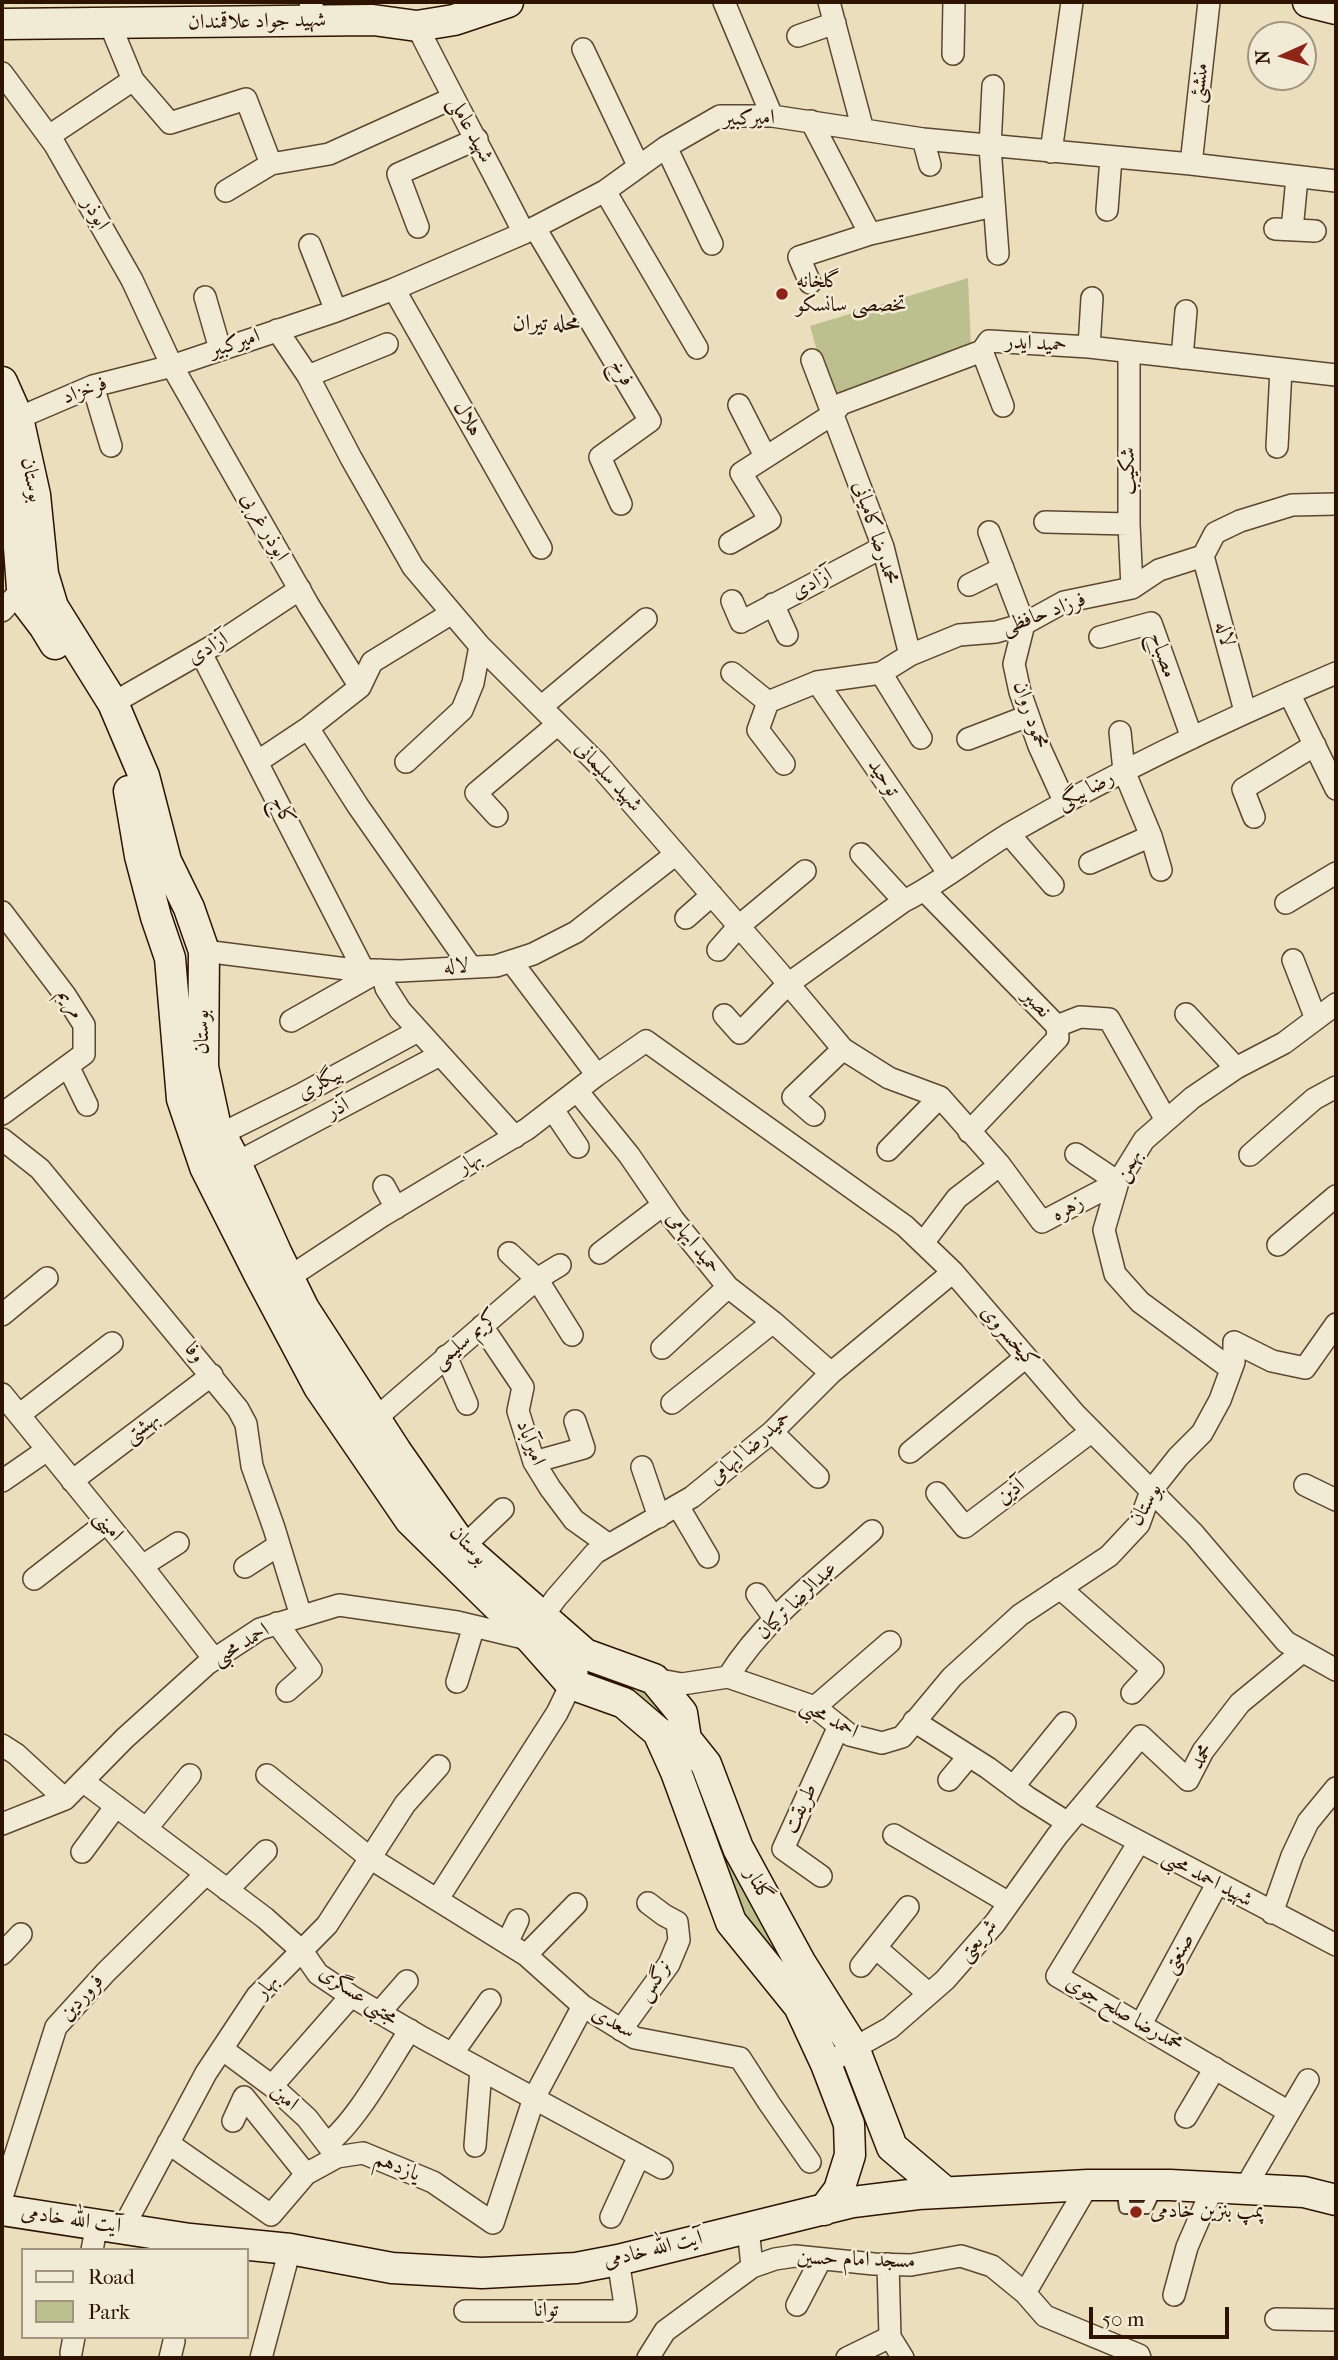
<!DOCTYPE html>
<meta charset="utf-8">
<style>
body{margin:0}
#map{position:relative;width:1338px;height:2360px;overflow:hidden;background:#eadebd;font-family:"IM FELL French Canon",serif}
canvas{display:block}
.frame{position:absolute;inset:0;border:4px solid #2e1400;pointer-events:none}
.legend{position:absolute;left:21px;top:2248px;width:228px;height:91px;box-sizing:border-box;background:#f1ead4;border:2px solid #a3947f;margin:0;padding:9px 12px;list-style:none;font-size:21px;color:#2e1400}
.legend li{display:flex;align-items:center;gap:14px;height:35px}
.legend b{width:35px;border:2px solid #a3947f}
.north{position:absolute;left:1247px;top:21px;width:70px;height:70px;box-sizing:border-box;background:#f1ead4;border:2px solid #a3947f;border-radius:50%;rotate:266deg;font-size:19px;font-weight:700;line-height:28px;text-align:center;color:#2e1400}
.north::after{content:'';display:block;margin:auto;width:24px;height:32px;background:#8f2418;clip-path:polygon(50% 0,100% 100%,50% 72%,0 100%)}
.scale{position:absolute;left:1089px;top:2307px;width:140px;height:32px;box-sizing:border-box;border:4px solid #2e1400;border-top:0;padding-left:9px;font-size:21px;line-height:24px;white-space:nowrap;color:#2e1400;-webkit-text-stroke:5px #f1ead4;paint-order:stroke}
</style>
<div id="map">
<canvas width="1338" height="2360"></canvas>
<div class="frame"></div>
<ul class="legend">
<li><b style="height:9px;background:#f1ead4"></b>Road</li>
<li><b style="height:19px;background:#bbc08e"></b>Park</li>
</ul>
<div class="north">N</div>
<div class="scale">50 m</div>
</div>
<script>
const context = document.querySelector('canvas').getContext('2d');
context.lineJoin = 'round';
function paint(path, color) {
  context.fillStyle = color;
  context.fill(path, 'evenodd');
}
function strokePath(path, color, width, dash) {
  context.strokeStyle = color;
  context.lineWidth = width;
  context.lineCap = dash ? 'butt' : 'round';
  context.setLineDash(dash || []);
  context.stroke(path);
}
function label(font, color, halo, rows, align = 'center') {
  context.font = font + ' "IM FELL French Canon",Amiri,serif';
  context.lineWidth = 5;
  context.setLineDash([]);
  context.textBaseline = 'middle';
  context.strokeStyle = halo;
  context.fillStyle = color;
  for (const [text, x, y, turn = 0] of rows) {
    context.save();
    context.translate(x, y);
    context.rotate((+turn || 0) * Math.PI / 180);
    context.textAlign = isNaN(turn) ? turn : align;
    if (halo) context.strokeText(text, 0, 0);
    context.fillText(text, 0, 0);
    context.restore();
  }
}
const green = new Path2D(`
 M 968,278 L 971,347 L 831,401 L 810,326 Z
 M 587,1667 L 640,1688 L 669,1708 L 844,2045 L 827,2053 L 737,1918 L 682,1772 L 581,1683 Z`);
const lane = new Path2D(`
 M 1122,2187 L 1125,2208 L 1147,2208 L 1156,2189`);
const street = new Path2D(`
 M 310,2 L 318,21
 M 724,2 L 772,116
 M 829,2 L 863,130
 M 109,22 L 133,80 L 170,123 L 246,99 L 271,164
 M 417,26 C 452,96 489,164 524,233
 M 798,36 L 835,23
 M 583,49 L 638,165
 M 953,54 L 954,2
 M 2,73 L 55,145 L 132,280 L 172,366 L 309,606 L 360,687
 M 993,86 L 990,147 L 998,254
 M 811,121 L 870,234
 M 49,136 L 133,80
 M 923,139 L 930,165
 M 666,147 L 712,244
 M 1051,152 L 1072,2
 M 1191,164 L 1209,2
 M 226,191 L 271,164 L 329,154 L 453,98
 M 605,191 L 697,348
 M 1107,210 L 1111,158
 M 418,227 L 398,174 L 477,139
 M 535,228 L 650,421 L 600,457 L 621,504
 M 1275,229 L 1315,231
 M 1292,230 L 1297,178
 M 310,245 L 336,311
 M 810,283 L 799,257 L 870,234 L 993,206
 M 394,289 L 541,548
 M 205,297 L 220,349
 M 277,330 L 308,376 L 351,458 L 413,567 L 480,646 L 597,763 L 776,969 L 843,1049 L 889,1078 L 940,1097 L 1000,1165 L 1042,1222 L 1118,1182 L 1076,1154
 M 1089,347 L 1092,298
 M 982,351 L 1003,406
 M 1129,353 L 1129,524 L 1132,588
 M 1182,358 L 1186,311
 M 812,360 L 883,547 L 910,655
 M 308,376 L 387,344
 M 93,386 L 111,446
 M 739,405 L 765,456
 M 2,425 L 93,386 L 172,366 L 336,311 L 394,289 L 524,233 L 605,191 L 666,147 L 720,116 L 772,116 L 923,139 L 1191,164 L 1336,181
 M 1277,447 L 1281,369
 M 1045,522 L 1129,524
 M 989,532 L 1024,624 L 1014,664 L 1020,692 L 1039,746 L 1065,803
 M 730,543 L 770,520 L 741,473 L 833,414 L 841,404 L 982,351 L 989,341 L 1089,347 L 1336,375
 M 1203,556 L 1245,711
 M 969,585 L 1003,568
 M 732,601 L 741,622 L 883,547
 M 773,604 L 787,635
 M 2,611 L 22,589
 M 1100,637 L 1151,623 L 1192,738
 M 201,653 L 363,969
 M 732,673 L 768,702
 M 881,673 L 921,738
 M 817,682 L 949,874
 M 1289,693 L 1336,789
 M 113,703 L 223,640 L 300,589
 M 541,707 L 646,619
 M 308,728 L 358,806 L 470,966
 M 1120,732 L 1124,771 L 1151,836 L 1161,870
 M 968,739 L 1028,716
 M 257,762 L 308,728 L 360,687 L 372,662 L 452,613
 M 406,762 L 462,710 L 473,683 L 480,646
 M 784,764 L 758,730 L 768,702 L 817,682 L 881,673 L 910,655 L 959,635 L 996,632 L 1024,624 L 1064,602 L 1132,588 L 1159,570 L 1203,556 L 1215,533 L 1240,521 L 1292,505 L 1336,504
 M 497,816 L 476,793 L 558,724
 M 1254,817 L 1243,789 L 1315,745
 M 1009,834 L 1053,885
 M 861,854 L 904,901
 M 1090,863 L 1151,836
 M 925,891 L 1057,1026 L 1080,1017 L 1109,1019 L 1166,1120
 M 1286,903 L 1336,873
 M 2,912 L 65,995 L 84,1025 L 84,1054 L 2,1114
 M 686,918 L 712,895
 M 718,950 L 739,926 L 805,871
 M 204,951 L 347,969 L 400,971 L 496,966 L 533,954 L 576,932 L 676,854
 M 1293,960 L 1316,1019
 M 511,961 L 597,1075
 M 1186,1014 L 1236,1068
 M 724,1015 L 740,1033 L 788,984 L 904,901 C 942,882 975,854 1012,832 C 1116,772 1225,720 1336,673
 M 291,1021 L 381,970 L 386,988 L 400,1010 L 515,1137
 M 68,1066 L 87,1105
 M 578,1092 L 629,1155 L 673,1219 L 728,1287 L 773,1322 L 831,1373
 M 553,1110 L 578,1147
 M 814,1115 L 793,1097 L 843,1049
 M 969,1132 L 1058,1038 L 1057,1026
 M 221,1134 L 300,1095 L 418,1031
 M 2,1139 L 40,1169 L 238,1409 L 246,1424 L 252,1466 L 274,1528 L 301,1616
 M 888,1150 L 940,1097
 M 1250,1155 L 1314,1099 L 1336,1087
 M 236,1163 L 440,1055
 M 384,1186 L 396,1208
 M 923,1243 L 957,1198 L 1000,1165
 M 1278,1245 L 1336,1196
 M 509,1253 L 537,1279 L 572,1335
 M 600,1253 L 663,1205
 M 288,1278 L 382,1216 L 527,1129 L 597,1075 L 646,1041 L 905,1226 L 953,1272 L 1076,1415 L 1194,1534 L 1286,1642 L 1336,1670
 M 2,1315 L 47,1278
 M 482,1326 L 523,1387 L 518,1411 L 534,1462 L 550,1488 L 574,1520 L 609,1545
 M 662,1348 L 728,1287
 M 446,1356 L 467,1404
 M 1231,1369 L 1140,1302 L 1115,1274 L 1104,1230 L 1118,1182 L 1144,1140 L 1192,1098 L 1236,1068 L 1284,1043 L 1336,1004
 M 2,1394 L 142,1566 L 214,1659
 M 672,1403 L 773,1322
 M 19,1415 L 112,1343
 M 375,1419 L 537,1279 L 560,1265
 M 772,1432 L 818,1477
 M 910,1452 L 1026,1357
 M 534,1462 L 584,1448 L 575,1421
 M 642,1467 L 659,1517
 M 2,1481 L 47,1450
 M 72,1481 L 212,1375
 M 1305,1485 L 1336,1500
 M 937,1493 L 965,1527 L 1092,1431
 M 678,1506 L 708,1557
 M 463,1547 L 503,1509
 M 142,1566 L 178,1543
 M 245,1567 L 279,1545
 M 34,1579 L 106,1523
 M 1060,1588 L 1153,1670 L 1132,1693
 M 757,1594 L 775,1619
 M 277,1623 L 311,1670 L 287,1691
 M 728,1677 C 764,1619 822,1576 872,1531
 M 654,1679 L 682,1684 L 728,1677 L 815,1707 L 850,1735 L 882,1743 L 902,1737 L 952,1677 L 1020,1615 L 1109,1556 L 1139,1524 L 1151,1491 L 1178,1457 L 1202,1433 L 1220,1400 L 1234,1362 L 1234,1342 L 1272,1361 L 1305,1368 L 1336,1324
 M 457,1682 L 474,1626
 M 815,1707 L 890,1642
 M 914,1721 L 988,1768 L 1027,1797 L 1068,1823
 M 2,1745 L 16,1754 L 65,1799
 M 267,1775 L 370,1858 L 526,1955 L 583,2006 L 635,2038 L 740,2058 L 769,2103 L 810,2162
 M 949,1780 L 969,1756
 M 84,1782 L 265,1918 L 302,1951 L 318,1974 L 351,1996 L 423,2038 L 662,2168
 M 1013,1787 L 1065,1723
 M 1079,1810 L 1336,1945
 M 2,1824 L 65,1799 L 125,1738 L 207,1664 L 260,1629 L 339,1605 L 457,1622 L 532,1640 L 543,1616 L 556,1598 L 595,1553 L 692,1497 L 772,1432 L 831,1373 L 953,1272
 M 146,1829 L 190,1775
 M 894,1835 L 1009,1903
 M 1139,1842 L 1057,1976 L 1289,2112
 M 82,1852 L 116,1806
 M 821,1876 L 783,1849 L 839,1726
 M 227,1890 L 266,1851
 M 437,1900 L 557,1713 L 577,1672
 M 1272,1913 L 1292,1856 L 1308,1822 L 1336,1788
 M 507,1943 L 518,1920
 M 876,1948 L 929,1994
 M 2,1954 L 21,1934
 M 526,1955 L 576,1904
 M 861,1966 L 908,1907
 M 379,2013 L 407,1981
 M 1141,2024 L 1217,1884
 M 621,2030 L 669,1964 L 679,1940 L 677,1922 L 664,1915 L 648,1903
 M 222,2049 L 272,2086 L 307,2118 L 337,2157
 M 452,2054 L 490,2000
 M 826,2064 L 890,2028 L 945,1980 L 995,1923 L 1057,1836 L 1141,1736 L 1188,1780 L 1203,1751 L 1240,1703 L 1302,1652
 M 272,2086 L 351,1996
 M 1186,2117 L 1215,2068
 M 233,2121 L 244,2097 L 306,2174
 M 168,2143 L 271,2215 L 306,2174 L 337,2157 L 363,2153 L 433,2182 L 493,2223 L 534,2098 L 583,2006
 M 327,2144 C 357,2121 388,2063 410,2030
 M 475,2146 L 481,2070
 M 1245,2188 L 1308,2080
 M 2,2197 L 56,2027 L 106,1972 L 206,1874
 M 611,2217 L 639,2156
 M 748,2227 L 752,2267
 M 123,2228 L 206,2073 L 257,1996 L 327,1925 L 405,1804 L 439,1766
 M 92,2250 L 97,2224
 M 888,2264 L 890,2337 L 903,2358
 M 1025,2293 L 1088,2185
 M 1174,2295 L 1187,2247 L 1213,2187
 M 797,2305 L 821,2259
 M 465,2311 L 626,2311 L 618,2260
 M 1276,2319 L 1336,2320
 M 71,2353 L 74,2337
 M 170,2358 L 174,2341
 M 261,2358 L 290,2249
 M 648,2358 L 665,2331 L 752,2267 L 775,2259 L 795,2256 L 874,2264 L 911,2265 L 961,2256 L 992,2266 L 1025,2293 L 1045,2316 L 1139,2355 L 1140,2358
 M 847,2358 L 890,2337`);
const secondary = new Path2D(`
 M 1308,2 L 1336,9
 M 2,24 L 373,20 L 417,26 L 454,20 L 508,2
 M 2,382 L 18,418 L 35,495 L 43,574 L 53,607 L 113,703 L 144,776 L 166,861 L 189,908 L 204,951 L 203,1067 L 215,1123 L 236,1163 L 276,1252 L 304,1309 L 396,1451 L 463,1547 L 585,1654 L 654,1679 L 682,1713 L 686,1739 L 706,1764 L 738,1848 L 800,1962 L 854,2048 L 892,2147 L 945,2192
 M 2,449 L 10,480 L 19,547 L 22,589 L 28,605 L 44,626 L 55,644
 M 129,791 L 140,856 L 156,917 L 170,958 L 182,1099 L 205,1167 L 260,1276 L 319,1387 L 410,1520 L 532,1640 L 571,1684 L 624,1703 L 658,1732 L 676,1772 L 731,1922 L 799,2006 L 826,2064 L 849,2124 L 850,2155 L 839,2190 L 824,2210
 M 2,2210 L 190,2239 L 290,2249 L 392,2268 L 482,2273 L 576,2268 L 618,2260 L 853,2202 L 918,2194 L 1088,2185 L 1170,2185 L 1304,2192 L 1336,2200`);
const markers = [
 [782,294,7,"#8f2418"],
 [1136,2212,7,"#8f2418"]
];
const streetNames = [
 ["شهید جواد علاقمندان",257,22,-1],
 ["منشئی",1200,83,-83],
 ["امیرکبیر",749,119,-2],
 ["شهید عاملی",470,130,61],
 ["ابوذر",95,214,60],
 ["امیرکبیر",235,344,-19],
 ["حمید ایدر",1036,344,3],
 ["فرخ",621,373,59],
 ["فرخزاد",85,391,-20],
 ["هلال",467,419,60],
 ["شکیب",1129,471,-90],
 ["بوستان",31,480,79],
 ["ابوذر غربی",264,527,60],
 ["محمدرضا کامیانی",875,533,72],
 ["آزادی",812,584,-28],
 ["فرزاد حافظی",1044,614,-20],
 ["لاله",1224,634,75],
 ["آزادی",208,649,-31],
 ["مصباح",1162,655,71],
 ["محمود روان",1030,715,71],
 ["شهید سلیمانی",608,777,47],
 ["توحید",883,778,56],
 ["رضا بیگی",1086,791,-28],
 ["کاج",282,811,63],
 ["لاله",456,967,-3],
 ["مریم",70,1004,57],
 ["نصیر",1036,1004,46],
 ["بوستان",203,1032,-90],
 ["بیگلری",320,1084,-28],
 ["آذر",338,1109,-28],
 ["بهار",470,1163,-31],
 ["بهمن",1129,1166,-61],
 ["زهره",1068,1209,-28],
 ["حمید ایهامی",693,1243,51],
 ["کیخسروی",1009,1337,49],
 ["کریم سلیمی",466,1340,-40],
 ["وفا",194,1353,50],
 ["بهشتی",142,1428,-37],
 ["امیرآباد",530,1443,69],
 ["حمیدرضا ایهامی",750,1448,-41],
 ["آذین",1011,1492,-37],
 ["بوستان",1146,1505,-60],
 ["امینی",108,1526,50],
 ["بوستان",468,1546,47],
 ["عبدالرضا ترکیان",797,1601,-44],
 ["احمد محبی",241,1645,-31],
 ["احمد محبی",829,1719,28],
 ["محمد",1202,1757,-60],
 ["طریقت",801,1809,-65],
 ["شهید احمد محبی",1207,1879,28],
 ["گلنار",758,1885,61],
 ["شریعتی",978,1941,-50],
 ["صنعتی",1179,1954,-61],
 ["نرگس",655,1981,-56],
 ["بهار",267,1987,-49],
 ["مجتبی عسگری",358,1996,34],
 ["فروردین",82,1998,-48],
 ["محمدرضا صلح جوی",1124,2014,30],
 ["سعدی",613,2023,29],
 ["امین",284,2098,41],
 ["یازدهم",397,2167,22],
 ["آیت الله خادمی",71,2220,8],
 ["آیت الله خادمی",653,2250,-14],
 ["مسجد امام حسین",856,2260,2],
 ["توانا",546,2311]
];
const poiNames = [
 ["گلخانه",796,282],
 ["تخصصی سانسکو",796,306],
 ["پمپ بنزین خادمی",1150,2212]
];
const neighbourhoodNames = [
 ["محله تیران",546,324]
];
paint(green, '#bbc08e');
strokePath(lane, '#5d462f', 14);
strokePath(street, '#5d462f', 24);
strokePath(secondary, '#2e1400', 33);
strokePath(lane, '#f1ead4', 10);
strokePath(street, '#f1ead4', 21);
strokePath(secondary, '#f1ead4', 30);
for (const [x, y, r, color] of markers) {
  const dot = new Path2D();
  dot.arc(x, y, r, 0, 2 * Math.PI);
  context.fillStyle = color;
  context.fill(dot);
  strokePath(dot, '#f1ead4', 2.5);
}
label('21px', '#2e1400', '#f1ead4', streetNames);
label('21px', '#2e1400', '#f1ead4', poiNames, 'left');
label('23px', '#2e1400', '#f1ead4', neighbourhoodNames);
</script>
